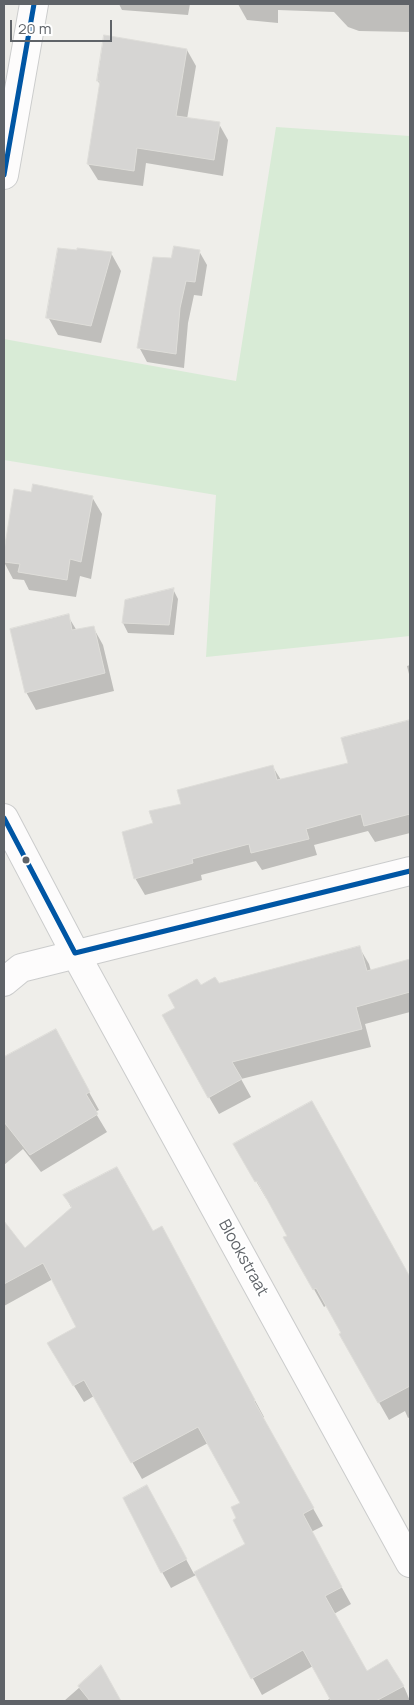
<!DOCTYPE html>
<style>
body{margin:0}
#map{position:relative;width:414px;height:1705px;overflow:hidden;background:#efeeea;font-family:Manrope,sans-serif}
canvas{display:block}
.frame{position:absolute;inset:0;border:5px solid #5f6368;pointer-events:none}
.scale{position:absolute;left:10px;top:20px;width:102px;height:22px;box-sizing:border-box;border:2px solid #5f6368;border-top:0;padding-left:6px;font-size:15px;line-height:18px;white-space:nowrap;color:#5f6368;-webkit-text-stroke:4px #fff;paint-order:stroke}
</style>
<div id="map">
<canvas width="414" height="1705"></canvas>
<div class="frame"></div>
<div class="scale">20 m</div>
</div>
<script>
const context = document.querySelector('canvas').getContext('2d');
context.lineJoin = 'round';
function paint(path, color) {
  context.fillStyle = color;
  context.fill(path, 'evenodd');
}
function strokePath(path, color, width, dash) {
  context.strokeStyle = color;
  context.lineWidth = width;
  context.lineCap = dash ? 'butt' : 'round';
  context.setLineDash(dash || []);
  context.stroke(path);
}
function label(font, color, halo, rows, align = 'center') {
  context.font = font + ' Manrope,sans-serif';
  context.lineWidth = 4;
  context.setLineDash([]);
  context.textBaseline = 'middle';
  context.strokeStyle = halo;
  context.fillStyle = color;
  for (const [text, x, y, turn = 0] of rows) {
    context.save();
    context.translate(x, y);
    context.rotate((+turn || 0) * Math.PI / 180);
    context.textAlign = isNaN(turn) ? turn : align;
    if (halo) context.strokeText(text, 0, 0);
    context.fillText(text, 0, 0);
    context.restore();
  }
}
const green = new Path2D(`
 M 276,127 L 410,136 L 410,636 L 206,657 L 216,495 L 4,460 L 4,339 L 236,381 Z`);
const shadow = new Path2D(`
 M 119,4 L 190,4 L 188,15 L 122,10 Z
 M 238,4 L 410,4 L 410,32 L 359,31 L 348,27 L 334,12 L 278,10 L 278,23 L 247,20 Z
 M 187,50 L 196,66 L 187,119 L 219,124 L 228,140 L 223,176 L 146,163 L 143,186 L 98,180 L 88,164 L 100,85 L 98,81 Z
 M 199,251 L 207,265 L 202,296 L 194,295 L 188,323 L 184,368 L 147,362 L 139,347 L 172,260 Z
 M 111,253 L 121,271 L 101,343 L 58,335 L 48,317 Z
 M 15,491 L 32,493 L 92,497 L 102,514 L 91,579 L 80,576 L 76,597 L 29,590 L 24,580 L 13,579 L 4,562 Z
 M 173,589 L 178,599 L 174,635 L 128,633 L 123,623 L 126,601 Z
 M 68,616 L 77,631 L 93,627 L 103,645 L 114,691 L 36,710 L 26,692 Z
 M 410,665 L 410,678 L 407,666 Z
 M 410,721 L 410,833 L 375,842 L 368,831 L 314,845 L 317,855 L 262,870 L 256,861 L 201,875 L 202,880 L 145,895 L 135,878 L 154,823 L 183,805 L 273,767 L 281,780 L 349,764 L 343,739 Z
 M 359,947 L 369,964 L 371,971 L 410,960 L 410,1012 L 365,1024 L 371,1047 L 241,1079 L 251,1097 L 219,1114 L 209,1097 L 176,1008 L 200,987 L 218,985 Z
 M 55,1031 L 99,1110 L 95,1112 L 107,1132 L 41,1172 L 23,1149 L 4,1165 L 4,1065 L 6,1063 L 4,1059 Z
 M 322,1120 L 410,1279 L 408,1281 L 410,1284 L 410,1417 L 408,1418 L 405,1411 L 389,1420 L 340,1334 L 343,1333 L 327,1305 L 324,1307 L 285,1238 L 288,1236 L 267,1197 L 266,1198 L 235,1145 Z
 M 65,1196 L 153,1233 L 171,1245 L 264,1417 L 262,1418 L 323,1526 L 311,1532 L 351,1604 L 334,1614 L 366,1672 L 387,1661 L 405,1689 L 410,1701 L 326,1701 L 331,1698 L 313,1666 L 262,1695 L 196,1575 L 171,1588 L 162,1572 L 155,1502 L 194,1574 L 247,1544 L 238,1518 L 242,1503 L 208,1443 L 142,1479 L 94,1396 L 84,1402 L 58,1360 L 77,1328 L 53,1279 L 4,1306 L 4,1229 L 7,1227 L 25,1250 L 72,1209 Z
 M 101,1667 L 120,1701 L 64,1701 L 80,1687 Z`);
const building = new Path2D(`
 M 104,35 L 187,49 L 176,116 L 220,122 L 214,160 L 137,148 L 134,171 L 87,164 L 100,81 L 97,81 Z
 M 174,246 L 200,250 L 195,282 L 186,281 L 180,308 L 176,354 L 137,348 L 153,257 L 171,258 Z
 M 58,248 L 77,250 L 77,248 L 112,252 L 91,326 L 46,318 Z
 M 33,484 L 93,496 L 81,562 L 70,559 L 67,580 L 18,572 L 20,564 L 4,562 L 4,551 L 14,489 L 31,492 Z
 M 174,588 L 169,625 L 122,623 L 125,600 Z
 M 69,614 L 72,630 L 94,626 L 105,673 L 25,693 L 10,629 Z
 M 410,720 L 410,814 L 364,826 L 361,814 L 306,829 L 309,839 L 251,853 L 249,844 L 192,859 L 193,863 L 134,879 L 122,832 L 153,823 L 149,811 L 181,804 L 177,790 L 273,765 L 277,780 L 348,763 L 341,738 Z
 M 360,946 L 367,971 L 410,959 L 410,992 L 356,1007 L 362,1029 L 232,1062 L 242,1079 L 208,1098 L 162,1015 L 175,1008 L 168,995 L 197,979 L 201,985 L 215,977 L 219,983 Z
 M 56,1029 L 90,1092 L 86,1094 L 98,1114 L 30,1155 L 4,1122 L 4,1057 Z
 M 312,1101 L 410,1277 L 410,1386 L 378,1403 L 339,1334 L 341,1333 L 316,1288 L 313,1290 L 283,1237 L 287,1236 L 257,1181 L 255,1182 L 233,1144 Z
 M 117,1167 L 153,1231 L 162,1226 L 255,1400 L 254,1401 L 314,1508 L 303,1514 L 342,1587 L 325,1596 L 367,1671 L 387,1659 L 404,1686 L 376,1701 L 331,1701 L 303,1650 L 251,1679 L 194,1572 L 245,1544 L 233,1520 L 236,1518 L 231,1507 L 240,1503 L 198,1427 L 131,1463 L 84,1380 L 73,1386 L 47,1343 L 76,1327 L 43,1263 L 4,1284 L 4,1221 L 25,1248 L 72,1207 L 63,1195 Z
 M 147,1485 L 187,1559 L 161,1573 L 123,1498 Z
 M 101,1665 L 121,1701 L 90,1701 L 78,1686 Z`);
const minor = new Path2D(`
 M 4,175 L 34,4
 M 4,818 L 75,953 L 410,1563
 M 4,982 L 21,968 L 410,871`);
const bus1 = new Path2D(`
 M 4,175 L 34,4
 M 4,818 L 75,953
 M 75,953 L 410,871`);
const markers = [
 [26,860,4.5,"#5f6368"]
];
const streetNames = [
 ["Blookstraat",243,1258,61]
];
paint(green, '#d8ebd6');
paint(shadow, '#0003');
paint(building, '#d6d5d3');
strokePath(building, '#deddd9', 1);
strokePath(minor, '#cbcccc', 30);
strokePath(minor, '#fdfcfc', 28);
strokePath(bus1, '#0056a4', 5);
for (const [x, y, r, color] of markers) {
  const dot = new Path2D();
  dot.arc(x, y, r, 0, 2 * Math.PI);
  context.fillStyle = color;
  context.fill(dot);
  strokePath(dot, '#fff', 2);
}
label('16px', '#5f6368', '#fff', streetNames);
</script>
